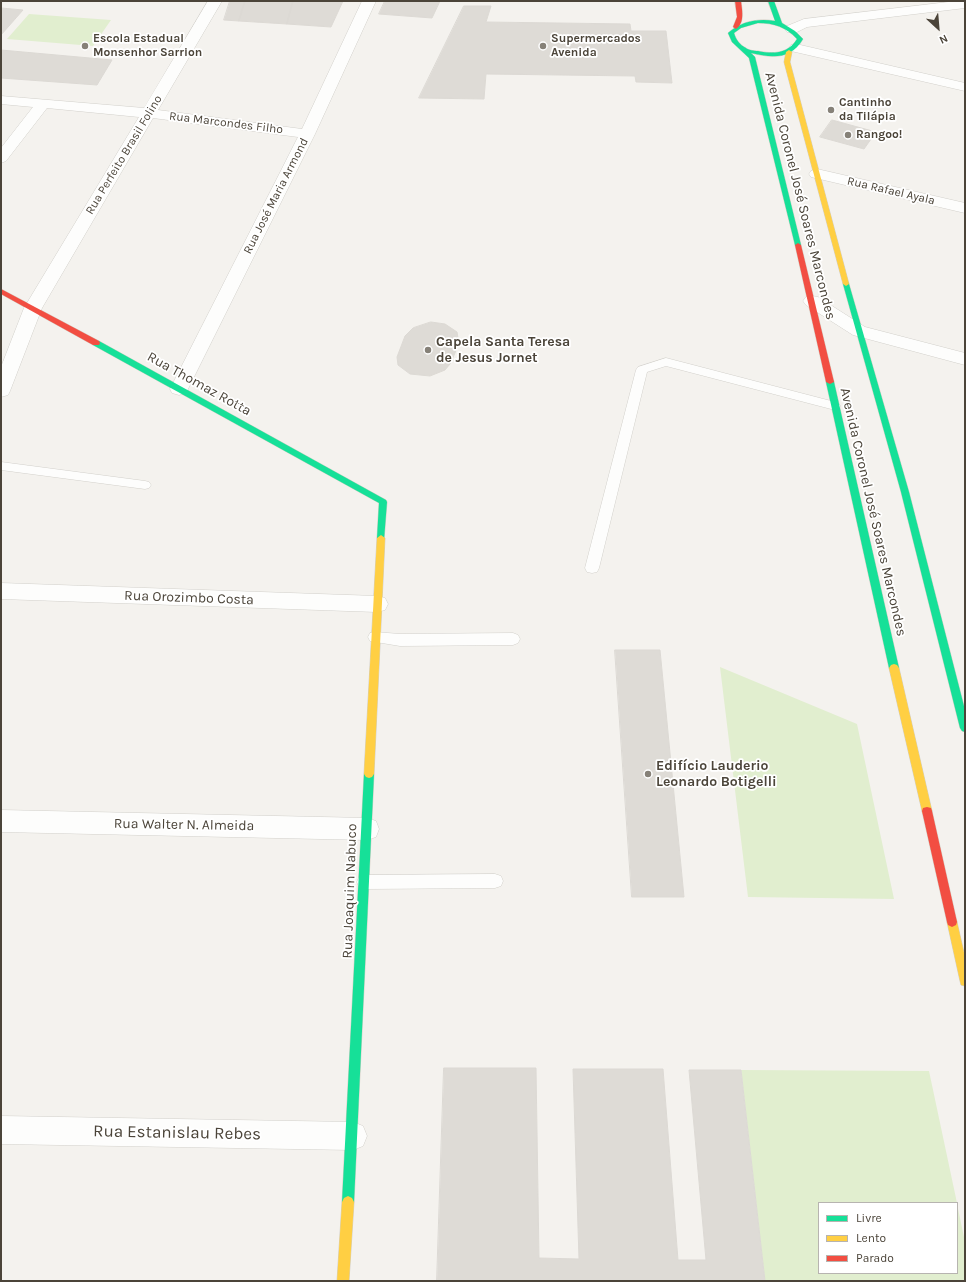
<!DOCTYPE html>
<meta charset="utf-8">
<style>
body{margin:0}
#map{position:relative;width:966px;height:1282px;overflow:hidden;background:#f4f2ee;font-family:Karla,sans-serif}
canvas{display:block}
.frame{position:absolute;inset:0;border:2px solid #4b4439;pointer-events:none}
.legend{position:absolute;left:818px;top:1202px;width:140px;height:72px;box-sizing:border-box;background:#fff;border:1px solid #b7b4b0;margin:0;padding:5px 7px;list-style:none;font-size:12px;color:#4b4439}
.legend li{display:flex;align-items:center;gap:8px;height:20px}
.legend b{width:20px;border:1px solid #b7b4b0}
.north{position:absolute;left:918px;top:8px;width:40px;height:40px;-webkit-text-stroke:3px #fff;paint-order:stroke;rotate:154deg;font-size:11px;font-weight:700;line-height:16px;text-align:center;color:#4b4439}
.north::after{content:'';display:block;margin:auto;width:14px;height:18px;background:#4b4439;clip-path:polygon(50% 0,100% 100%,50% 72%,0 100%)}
</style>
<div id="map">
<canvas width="966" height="1282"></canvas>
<div class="frame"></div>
<ul class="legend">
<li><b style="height:5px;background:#16e098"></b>Livre</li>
<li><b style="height:5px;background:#ffcf43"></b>Lento</li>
<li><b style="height:5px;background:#f24e42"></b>Parado</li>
</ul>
<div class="north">N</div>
</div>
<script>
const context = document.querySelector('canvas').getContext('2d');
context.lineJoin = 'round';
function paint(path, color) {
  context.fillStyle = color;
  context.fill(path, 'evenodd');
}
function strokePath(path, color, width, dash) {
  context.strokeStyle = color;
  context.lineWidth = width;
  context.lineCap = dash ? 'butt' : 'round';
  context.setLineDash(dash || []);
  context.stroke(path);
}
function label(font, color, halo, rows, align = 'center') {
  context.font = font + ' Karla,sans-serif';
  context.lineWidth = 3.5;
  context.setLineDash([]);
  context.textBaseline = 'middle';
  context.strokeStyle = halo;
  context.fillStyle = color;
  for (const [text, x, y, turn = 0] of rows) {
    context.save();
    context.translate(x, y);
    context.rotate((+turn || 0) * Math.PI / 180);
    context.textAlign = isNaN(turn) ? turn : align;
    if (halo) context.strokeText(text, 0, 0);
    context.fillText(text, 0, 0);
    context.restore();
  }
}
const green = new Path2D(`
 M 29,14 L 111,20 L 93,46 L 7,39 Z
 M 720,667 L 857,724 L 894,899 L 748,897 Z
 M 741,1070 L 929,1071 L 957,1203 L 819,1203 L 819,1273 L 957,1273 L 957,1204 L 965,1242 L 965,1281 L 765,1281 Z`);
const building = new Path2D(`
 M 230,1 L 245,1 L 239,21 L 224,20 Z
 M 245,1 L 293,1 L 287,24 L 239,21 Z
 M 293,1 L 343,1 L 331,27 L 287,24 Z
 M 385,1 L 440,1 L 432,18 L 379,14 Z
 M 464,6 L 491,6 L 486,22 L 630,24 L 631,31 L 666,31 L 672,83 L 636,82 L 635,76 L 486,74 L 484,99 L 419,98 Z
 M 1,8 L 23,10 L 1,35 Z
 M 1,50 L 112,60 L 97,85 L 1,78 Z
 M 832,120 L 876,132 L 864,149 L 820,137 Z
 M 431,322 L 445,324 L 457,332 L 459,344 L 450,364 L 445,370 L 430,376 L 410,374 L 398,365 L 397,357 L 405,336 L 413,328 Z
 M 615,650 L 660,650 L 684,897 L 632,897 Z
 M 444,1068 L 536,1068 L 539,1258 L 579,1259 L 573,1069 L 663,1069 L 678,1260 L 706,1260 L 689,1070 L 741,1070 L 765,1281 L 437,1281 Z`);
const lane = new Path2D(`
 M 666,358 L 835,402 L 841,406 L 835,410 L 666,366 L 647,372 L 599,568 L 597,572 L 592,573 L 587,572 L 585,568 L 636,370 L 638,367 Z
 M 1,462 L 145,481 L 149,482 L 151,485 L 149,488 L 145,489 L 1,470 Z
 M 375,632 L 400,634 L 513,633 L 518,635 L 520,639 L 518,643 L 513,645 L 400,646 L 370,641 L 368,637 L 370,633 Z
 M 495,874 L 501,876 L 503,881 L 501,886 L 495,888 L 365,889 L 359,887 L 357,882 L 359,877 L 365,875 Z`);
const street = new Path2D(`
 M 208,1 L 222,1 L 158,110 L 302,129 L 362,1 L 376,1 L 315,134 L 186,393 L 179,395 L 172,393 L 170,389 L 298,137 L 153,118 L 42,308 L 10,391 L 8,395 L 1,397 L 1,367 L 24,308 L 139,117 L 47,108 L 6,161 L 1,163 L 1,148 L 33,107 L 1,104 L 1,96 L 144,108 Z
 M 957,1 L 965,1 L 965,8 L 807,27 L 797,32 L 787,32 L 785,29 L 787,26 L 804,19 Z
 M 796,44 L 965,83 L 965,91 L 791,51 L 789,48 L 791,45 Z
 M 817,169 L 965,203 L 965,213 L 811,177 L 809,174 L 811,171 Z
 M 812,296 L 818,297 L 865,327 L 965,353 L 965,365 L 853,335 L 806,305 L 803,301 L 806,297 Z
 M 1,583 L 377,596 L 385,598 L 388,604 L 385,610 L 377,612 L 1,599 Z
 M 1,810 L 367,818 L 376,821 L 379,829 L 376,837 L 367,840 L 1,832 Z
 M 1,1116 L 353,1122 L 363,1126 L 367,1136 L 363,1146 L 353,1150 L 1,1144 Z`);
const fast = new Path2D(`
 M 768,1 L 774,1 L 782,23 L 795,31 L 803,39 C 791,60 772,58 751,53 L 755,57 L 801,245 L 798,247 L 795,245 L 749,58 L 732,42 L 728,33 C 741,21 759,18 775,21 ZM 758,23 C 774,23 786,27 797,39 C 788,54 773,54 758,51 C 754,51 748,50 746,48 C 740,45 736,40 734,33 L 741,28 Z
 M 844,282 L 848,282 L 849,284 L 909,492 L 965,710 L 965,732 L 962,731 L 960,728 L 901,492 L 843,284 Z
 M 93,341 L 99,341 L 386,500 L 387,502 L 384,540 L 378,540 L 377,538 L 379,503 L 93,345 Z
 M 827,380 L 833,380 L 834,382 L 899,668 L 897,671 L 891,671 L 889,668 L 826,382 Z
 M 369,770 L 372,771 L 374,774 L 354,1202 L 352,1206 L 348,1208 L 344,1206 L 342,1202 L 364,774 L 366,771 Z`);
const slow = new Path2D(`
 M 789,50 L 792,52 L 790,62 L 849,284 L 846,286 L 843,284 L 784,62 L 786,52 Z
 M 381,535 L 385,538 L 374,774 L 372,777 L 369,778 L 366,777 L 364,774 L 377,538 Z
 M 894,664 L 897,665 L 899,668 L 932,811 L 931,814 L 927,815 L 923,814 L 922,811 L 889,668 L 891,665 Z
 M 952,917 L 956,919 L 957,922 L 965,957 L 965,986 L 961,985 L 960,981 L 947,922 L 948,919 Z
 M 348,1196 L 352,1198 L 354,1202 L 349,1281 L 337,1281 L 342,1202 L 344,1198 Z`);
const jam = new Path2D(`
 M 735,1 L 741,1 C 742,10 745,23 736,29 L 733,27 L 737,17 Z
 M 798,243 L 801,245 L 834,382 L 830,384 L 826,382 L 795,245 Z
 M 1,289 L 99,341 L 100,343 L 99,345 L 93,345 L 1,294 Z
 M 927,807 L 931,808 L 932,811 L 957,922 L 956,925 L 952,927 L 948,925 L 947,922 L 922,811 L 923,808 Z`);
const markers = [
 [85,46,4,"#868178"],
 [543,46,4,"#868178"],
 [831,110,4,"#868178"],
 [848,135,4,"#868178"],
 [428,350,4,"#868178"],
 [648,774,4,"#868178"]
];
const farPoinames = [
 ["Escola Estadual",93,39],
 ["Monsenhor Sarrion",93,53],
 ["Supermercados",551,39],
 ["Avenida",551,53],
 ["Cantinho",839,103],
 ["da Tilápia",839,117],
 ["Rangoo!",856,135]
];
const farStreetnames = [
 ["Rua Marcondes Filho",226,123,7],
 ["Rua Perfeito Brasil Folino",124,155,-59],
 ["Rua Rafael Ayala",891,191,13],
 ["Rua José Maria Armond",276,196,-63]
];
const streetNames = [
 ["Avenida Coronel José Soares Marcondes",800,196,76],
 ["Rua Thomaz Rotta",199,384,29],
 ["Avenida Coronel José Soares Marcondes",873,512,77],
 ["Rua Orozimbo Costa",189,598,2],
 ["Rua Walter N. Almeida",184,825,1],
 ["Rua Joaquim Nabuco",350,891,-88]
];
const poiNames = [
 ["Capela Santa Teresa",436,342],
 ["de Jesus Jornet",436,358],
 ["Edifício Lauderio",656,766],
 ["Leonardo Botigelli",656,782]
];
const nearStreetnames = [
 ["Rua Estanislau Rebes",177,1133,1]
];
paint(green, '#e1eecf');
paint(building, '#dedbd6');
strokePath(building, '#dcd9d4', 1);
strokePath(lane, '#d2d0cb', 1);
strokePath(street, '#d2d0cb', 1);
strokePath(fast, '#d3cfc5', 1);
strokePath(slow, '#d3cfc5', 1);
strokePath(jam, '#d3cfc5', 1);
paint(lane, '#fdfdfc');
paint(street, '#fdfdfc');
paint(fast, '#16e098');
paint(slow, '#ffcf43');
paint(jam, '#f24e42');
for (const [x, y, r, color] of markers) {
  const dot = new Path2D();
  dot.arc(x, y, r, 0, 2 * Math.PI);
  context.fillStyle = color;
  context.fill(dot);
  strokePath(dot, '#fff', 1.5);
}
label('bold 12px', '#4b4439', '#fff', farPoinames, 'left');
label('12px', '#4b4439', '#fff', farStreetnames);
label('14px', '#4b4439', '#fff', streetNames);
label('bold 14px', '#4b4439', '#fff', poiNames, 'left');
label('17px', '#4b4439', '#fff', nearStreetnames);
</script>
